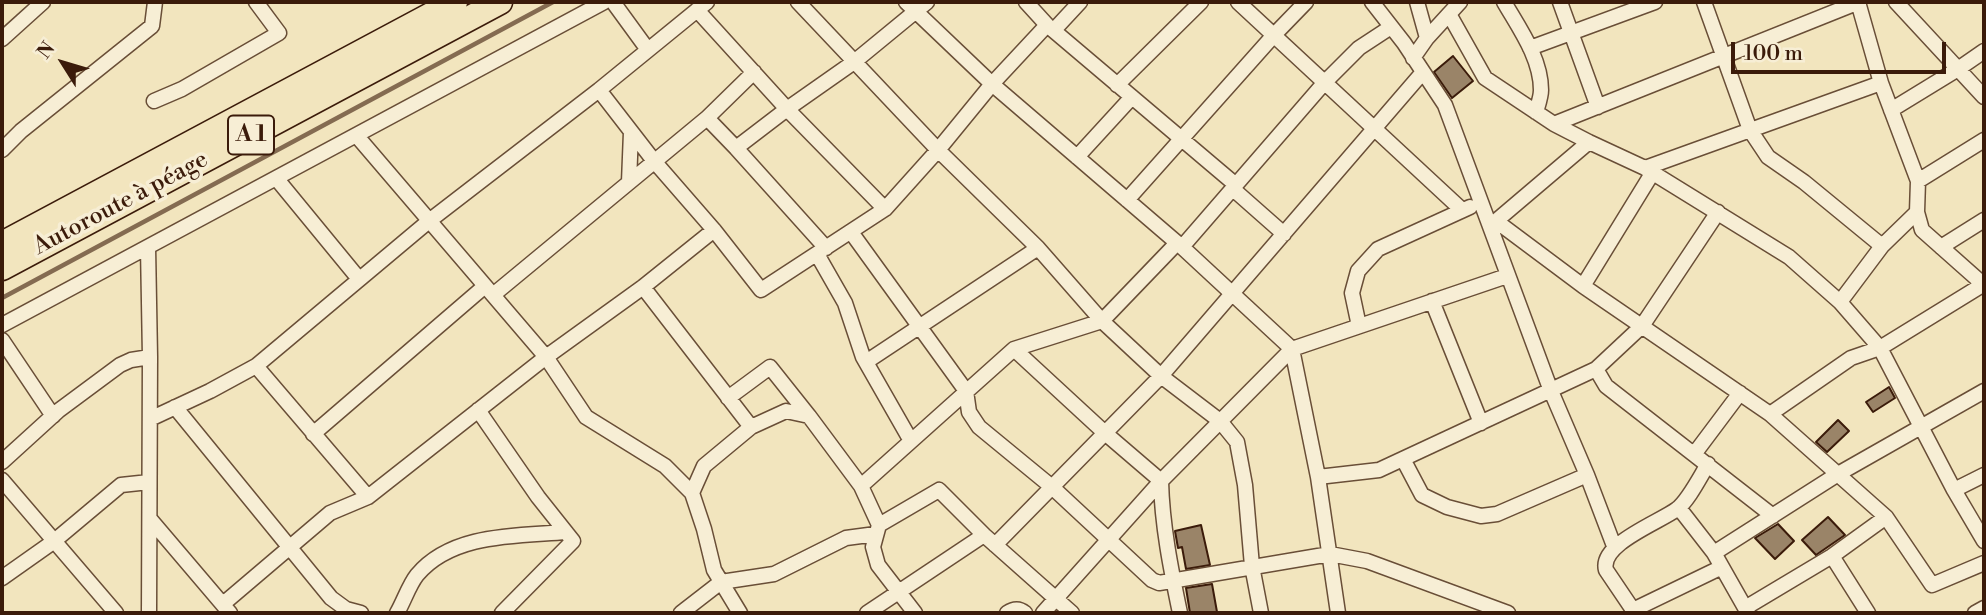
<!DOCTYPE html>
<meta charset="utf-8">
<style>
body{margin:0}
#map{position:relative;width:1986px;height:615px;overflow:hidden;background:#f2e5be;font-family:"Libre Bodoni",serif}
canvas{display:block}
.frame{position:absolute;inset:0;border:4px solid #3b1b0a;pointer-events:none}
.north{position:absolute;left:28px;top:28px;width:70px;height:70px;-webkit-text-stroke:5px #f7eed5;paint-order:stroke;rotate:307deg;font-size:19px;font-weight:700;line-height:28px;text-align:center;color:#3b1b0a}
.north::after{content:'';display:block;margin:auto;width:24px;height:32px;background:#3b1b0a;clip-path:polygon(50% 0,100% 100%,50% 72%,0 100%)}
.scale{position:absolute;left:1731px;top:42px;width:215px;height:32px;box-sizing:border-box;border:4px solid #3b1b0a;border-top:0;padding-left:9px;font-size:21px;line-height:24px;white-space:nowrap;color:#3b1b0a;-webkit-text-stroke:5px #f7eed5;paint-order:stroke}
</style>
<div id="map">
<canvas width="1986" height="615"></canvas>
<div class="frame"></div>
<div class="north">N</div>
<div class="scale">100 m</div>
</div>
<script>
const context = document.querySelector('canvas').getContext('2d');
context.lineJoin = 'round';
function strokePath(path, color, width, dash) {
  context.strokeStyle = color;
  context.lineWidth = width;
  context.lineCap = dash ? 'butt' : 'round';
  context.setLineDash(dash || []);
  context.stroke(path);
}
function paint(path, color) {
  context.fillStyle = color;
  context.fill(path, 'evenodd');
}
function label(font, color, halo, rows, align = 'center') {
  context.font = font + ' "Libre Bodoni",serif';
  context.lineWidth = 7;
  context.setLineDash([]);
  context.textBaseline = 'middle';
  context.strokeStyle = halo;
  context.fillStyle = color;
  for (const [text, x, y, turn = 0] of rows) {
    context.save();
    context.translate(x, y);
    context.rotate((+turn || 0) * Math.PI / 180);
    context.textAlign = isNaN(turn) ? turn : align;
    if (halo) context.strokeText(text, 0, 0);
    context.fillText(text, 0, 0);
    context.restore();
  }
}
const stream = new Path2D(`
 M 2,298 L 553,2`);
const building = new Path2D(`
 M 1453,56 L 1473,81 L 1452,98 L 1434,72 Z
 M 1889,387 L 1895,398 L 1873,412 L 1866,402 Z
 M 1838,420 L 1849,431 L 1827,452 L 1816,442 Z
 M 1828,517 L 1845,535 L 1816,555 L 1802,540 Z
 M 1778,524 L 1794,541 L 1775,559 L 1755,538 Z
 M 1201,525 L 1210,565 L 1186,569 L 1182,547 L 1178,548 L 1175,531 Z
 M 1212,584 L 1217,612 L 1190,613 L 1186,588 Z`);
const street = new Path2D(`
 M 613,2 L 648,50
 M 798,2 L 938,150 L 1038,248 L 1102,321 L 1161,376 L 1220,421 L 1237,442 L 1245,485 L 1252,566 L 1261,613
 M 906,2 L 992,84 L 1182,247 L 1292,349 L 1318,477 L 1338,613
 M 1026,2 L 1047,25 L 1236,185
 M 1238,2 L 1462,210
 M 1372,2 L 1404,43 L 1445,105 L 1551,391 L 1587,475 L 1614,546
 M 1417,2 L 1427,38
 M 1504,2 C 1519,28 1541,58 1541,90 C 1541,97 1538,105 1536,112
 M 1560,2 L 1598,107
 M 1704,2 L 1750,130 L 1768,157 L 1804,182 L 1882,246
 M 1858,2 L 1881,83 L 1918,181 L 1917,212 L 1922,230 L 1984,285
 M 1896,2 L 1984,97
 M 697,10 L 787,109 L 885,209
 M 1449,14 L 1485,78 L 1554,124 L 1589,142 L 1645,168 L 1789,257 L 1840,302 L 1880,348 L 1954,490 L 1984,541
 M 1054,30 L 1080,2
 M 2,39 L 43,2
 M 1530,48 L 1655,2
 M 1413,58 L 1427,38 L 1460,2
 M 754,72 L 707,118 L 736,148 L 787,109 L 854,62 L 927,2
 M 1117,85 L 1201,2
 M 599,90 L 654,161 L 714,230 L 761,290 L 885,209 L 938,150 L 992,84 L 1047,25
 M 154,101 L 182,89 L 279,33 L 256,2
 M 1891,110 L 1958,69 L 1984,51
 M 1554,124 L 1859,2
 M 356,135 L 546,357 L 586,417 L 665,466 L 692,493 L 704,529 L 714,570 L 740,613
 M 736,148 L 826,248
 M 2,150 L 21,131 L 152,26 L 155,2
 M 1077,157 L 1132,97
 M 1645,168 L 1881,83
 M 276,178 L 359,279
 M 1918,181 L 1984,140
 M 629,182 L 631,132
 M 1233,189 L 1284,234
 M 1127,200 L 1274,35 L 1306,2
 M 1496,221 L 1583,286 L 1770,414 L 1886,517 L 1932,585 L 1984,563
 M 1489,222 L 1496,221 L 1589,142
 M 851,232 L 966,391 L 969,412 L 979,427 L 1052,487 L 1152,580 L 1159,583 L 1330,554 L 1367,561 L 1508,613
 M 148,247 L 150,357 L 149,613
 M 1182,247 L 1325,82 L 1359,48 L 1391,27
 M 1941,247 L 1984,220
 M 817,254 L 845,303 L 863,357 L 911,441
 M 1583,286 L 1653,172
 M 643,287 L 751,427 L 786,411 L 809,416 L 861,486 L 879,525 L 873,547 L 878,565 L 915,613
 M 493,295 L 707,118
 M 1432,301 L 1481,423
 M 1840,302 L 1882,246 L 1917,212
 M 2,325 L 604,2
 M 1359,326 L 1352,293 L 1358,271 L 1378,249 L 1470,207
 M 2,340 L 53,416
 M 1014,349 L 1105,433 L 1161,481 C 1162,525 1171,570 1180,613
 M 866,362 L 1038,248
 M 256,366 L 368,497
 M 1596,369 L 1606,386 L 1773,516
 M 728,398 L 770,367 L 809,416
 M 175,407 L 331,598 L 346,609 L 361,613
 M 478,410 L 538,497 L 573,541 L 502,613
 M 1770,414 L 1851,358 L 1880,348 L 1984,284
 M 150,419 L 210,391 L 256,366 L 429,221 L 599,90 L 707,2
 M 313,434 L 485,286
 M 1695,453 L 1740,393
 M 1403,459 L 1422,495 L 1447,507 L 1481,516 L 1497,514 L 1587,475
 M 2,462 L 58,411 L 120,365 L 131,360 L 150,357
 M 1318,477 L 1379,470 L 1596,369 L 1642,326 L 1718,212
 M 2,480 L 116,613
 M 861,486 L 1014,349 L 1102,321 L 1177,243
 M 1954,490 L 1984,475
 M 692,493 L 704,466 L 751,427
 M 1679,508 L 1714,553 L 1748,613
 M 150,519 L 230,613
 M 879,525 L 939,490 L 984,535 L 1072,613
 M 995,545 L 1161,376 L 1423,72
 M 1714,553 L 1838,474 L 1984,391
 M 1832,556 L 1868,613
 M 2,578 L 53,542 L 121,485 L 149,482
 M 223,604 L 330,513 L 368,497 L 546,357 L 643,287 L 714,230
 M 1745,608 L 1832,556 L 1886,517
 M 1633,610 L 1722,567
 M 397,613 C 404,601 409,585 417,575 C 452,533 517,536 566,532
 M 681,613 L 721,582 L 774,574 L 846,538 L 876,534
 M 867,613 L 984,535
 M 1007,613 C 1013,609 1019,608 1025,613
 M 1043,613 L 1161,481 L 1292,349 L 1507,276
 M 1635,613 L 1606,570 C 1599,544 1660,522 1677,509 C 1688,501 1700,477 1708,464
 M 1975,613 L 1984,608`);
const highway = new Path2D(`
 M 2,244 L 455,2
 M 2,268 L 500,2`);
const shields = [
 [251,135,46]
];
const shieldNames = [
 ["A 1",251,135]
];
const streetNames = [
 ["Autoroute à péage",121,204,-28]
];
strokePath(stream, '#846b51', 4.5);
paint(building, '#9a8468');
strokePath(building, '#3b1b0a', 2);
strokePath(street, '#694e37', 17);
strokePath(highway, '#3b1b0a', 27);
strokePath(street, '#f7eed5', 14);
strokePath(highway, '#f2e5be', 24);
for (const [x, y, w] of shields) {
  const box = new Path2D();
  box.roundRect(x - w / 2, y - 19.5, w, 39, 5);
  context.fillStyle = '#f7eed5';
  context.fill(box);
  strokePath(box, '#3b1b0a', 2);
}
label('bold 23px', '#3b1b0a', null, shieldNames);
label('24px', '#3b1b0a', '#f7eed5', streetNames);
</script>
